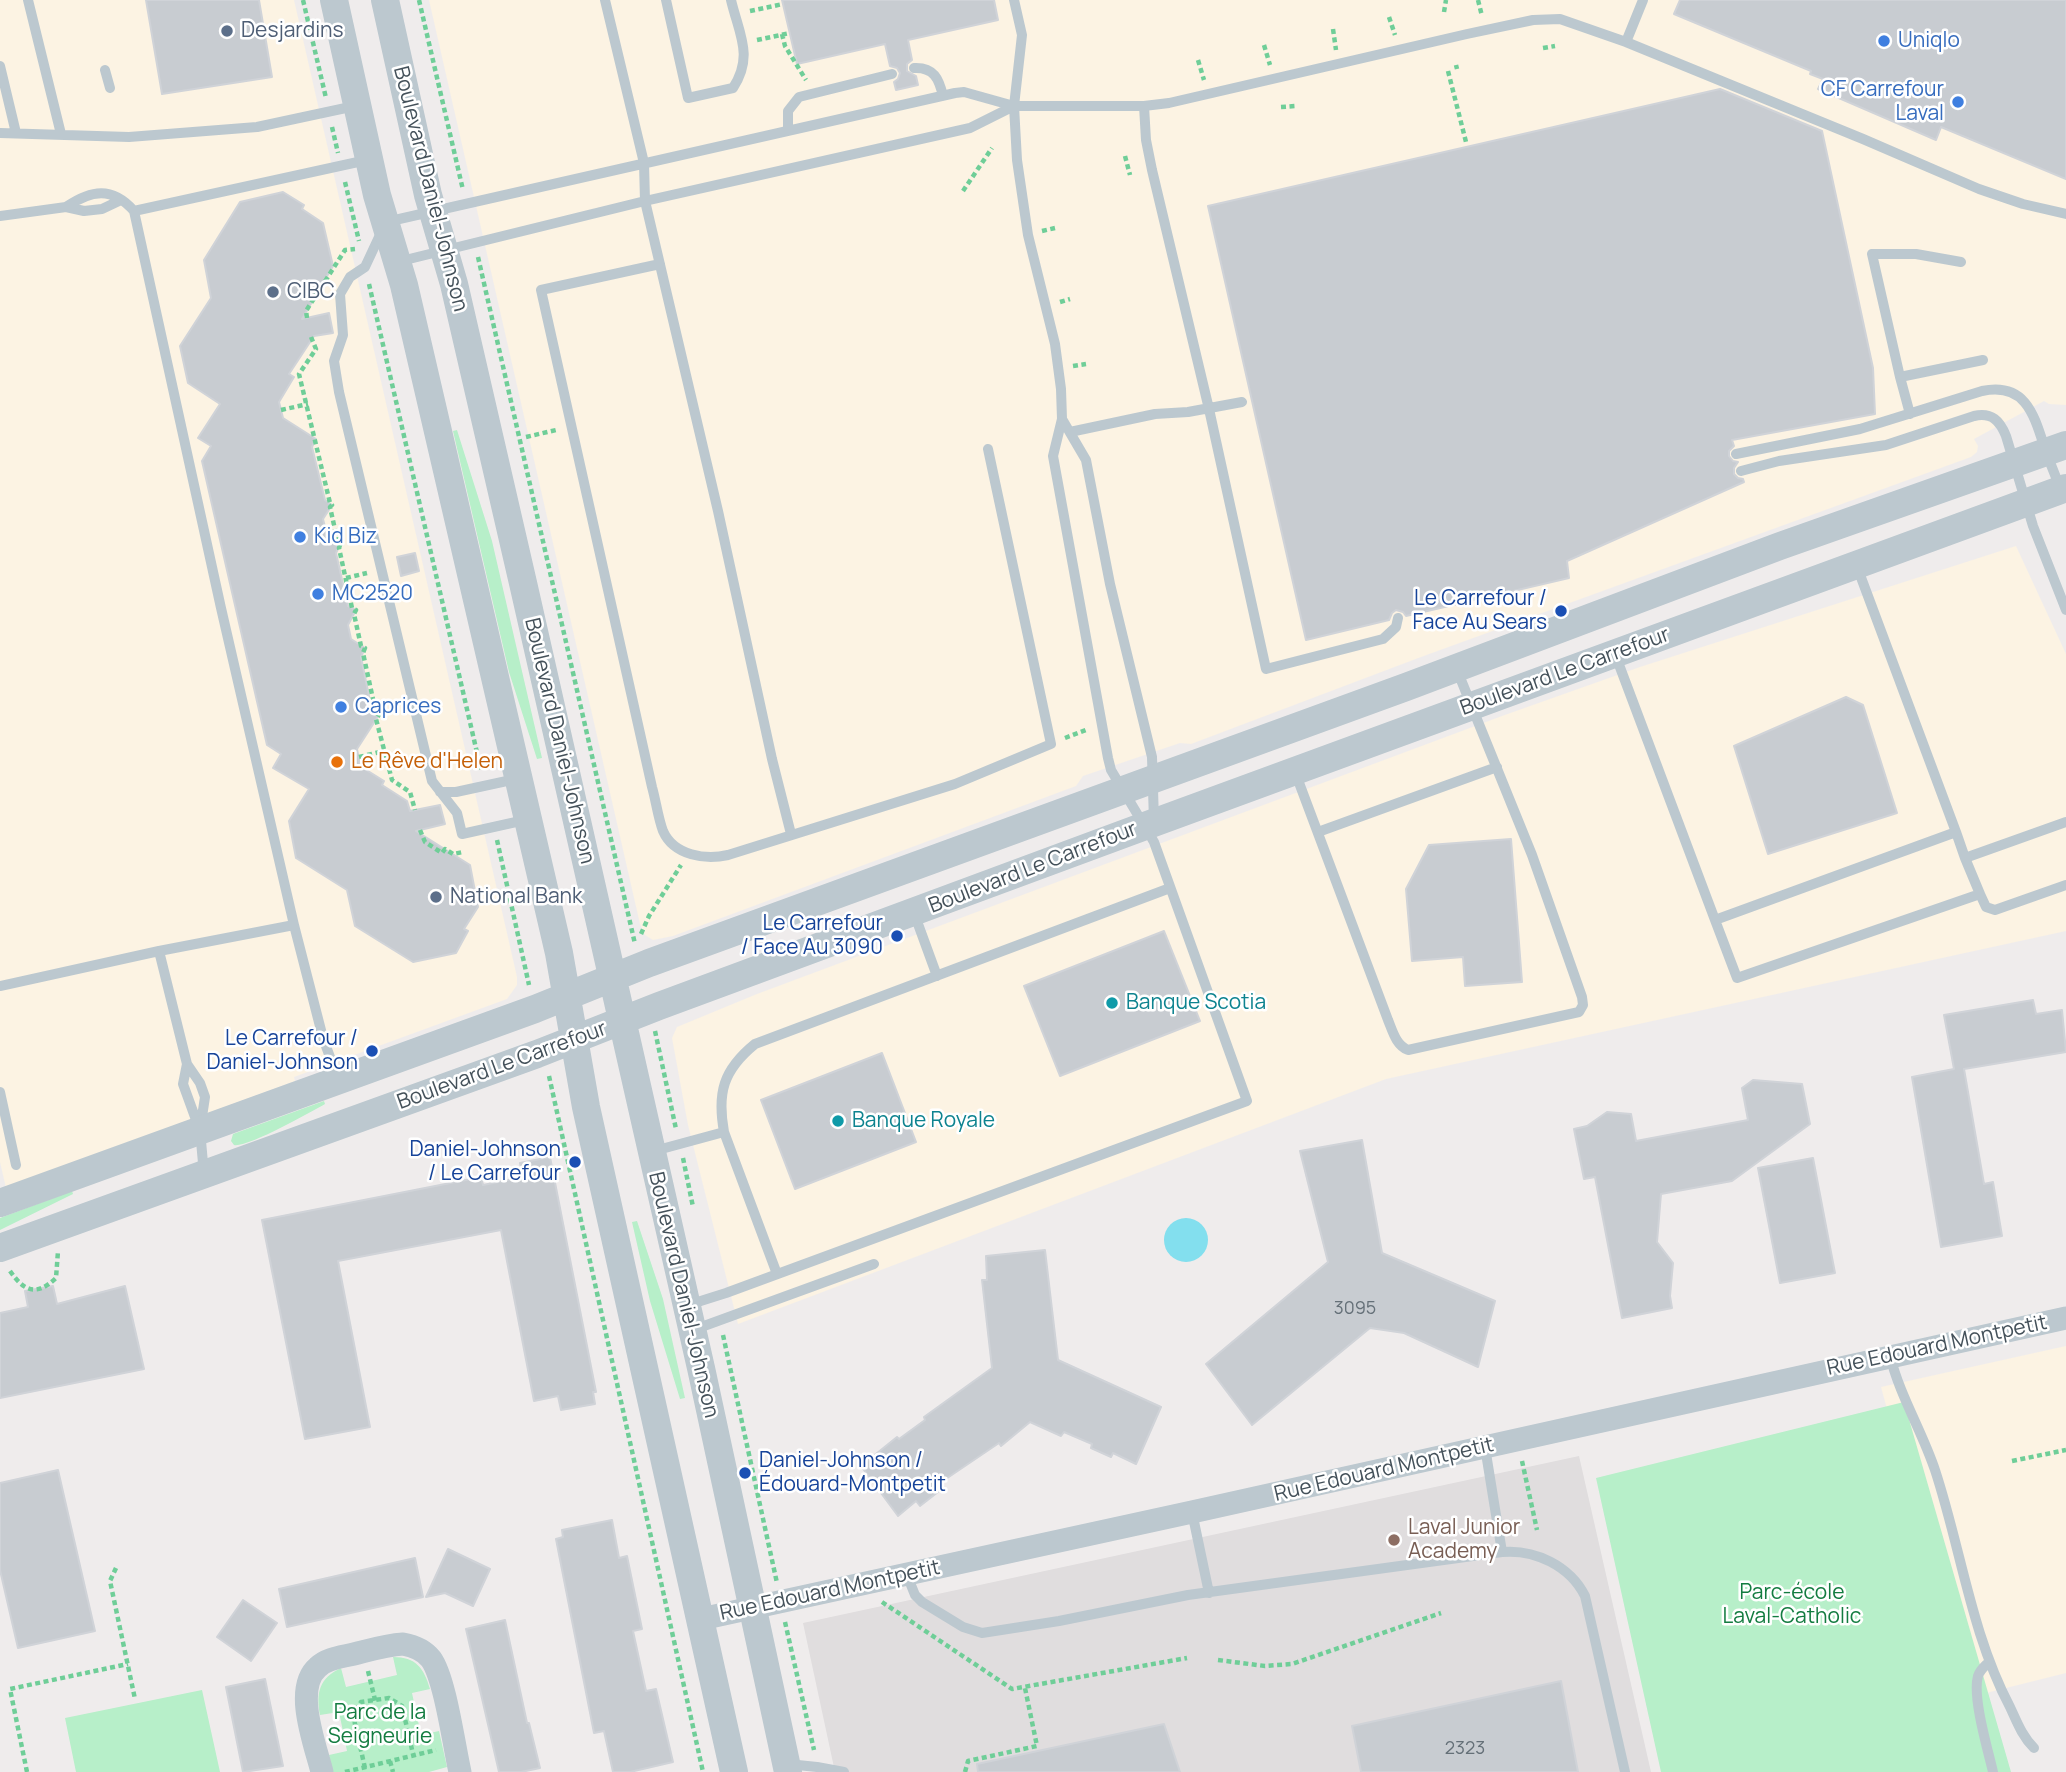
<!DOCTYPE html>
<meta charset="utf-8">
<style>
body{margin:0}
canvas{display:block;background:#efecec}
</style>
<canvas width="2066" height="1772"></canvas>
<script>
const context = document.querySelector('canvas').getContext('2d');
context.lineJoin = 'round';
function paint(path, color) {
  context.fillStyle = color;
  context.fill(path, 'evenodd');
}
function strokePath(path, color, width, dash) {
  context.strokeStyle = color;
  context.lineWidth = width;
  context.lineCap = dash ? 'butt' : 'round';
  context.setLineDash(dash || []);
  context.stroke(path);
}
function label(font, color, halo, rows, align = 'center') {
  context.font = font + ' Manrope,sans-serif';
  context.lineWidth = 5;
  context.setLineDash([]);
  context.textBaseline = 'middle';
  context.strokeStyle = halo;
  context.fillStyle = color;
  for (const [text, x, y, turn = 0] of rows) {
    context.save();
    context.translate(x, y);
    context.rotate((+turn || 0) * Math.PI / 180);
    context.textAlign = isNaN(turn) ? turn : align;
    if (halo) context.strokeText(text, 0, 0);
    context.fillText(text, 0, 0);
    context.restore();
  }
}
const commercial = new Path2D(`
 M 0,0 L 294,0 L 517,977 L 517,985 L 507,999 L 294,1077 L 295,1081 L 6,1188 L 0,1162 Z
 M 429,0 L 2066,0 L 2066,405 L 2049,404 L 2044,401 L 1974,439 L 1978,446 L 1977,452 L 1971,457 L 1421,657 L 1191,744 L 1180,743 L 1083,776 L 1076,786 L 673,936 L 653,940 L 645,935 L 640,924 Z
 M 2016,546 L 2066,654 L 2066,931 L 1386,1079 L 738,1324 L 688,1125 L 672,1038 L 677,1027 L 757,994 L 1502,716 L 1640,667 Z
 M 2066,1346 L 2066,1673 L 1966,1698 L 1881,1387 Z`);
const education = new Path2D(`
 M 1579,1456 L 1651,1772 L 835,1772 L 803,1623 Z`);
const green = new Path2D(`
 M 457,430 L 492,541 L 542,758 L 537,759 L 509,672 L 453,431 Z
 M 324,1101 L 325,1104 C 309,1113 247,1148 234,1145 L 231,1141 L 233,1134 Z
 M 72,1191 L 73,1194 L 0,1230 L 0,1218 Z
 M 637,1221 L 663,1299 L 685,1398 L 680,1399 L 650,1301 L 632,1222 Z
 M 1904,1402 L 2011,1772 L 1661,1772 L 1596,1478 Z
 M 393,1657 C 416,1657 424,1668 430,1689 L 412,1693 L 421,1735 L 439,1731 L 447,1767 L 429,1772 L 333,1772 L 329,1755 L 347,1751 L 339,1712 L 320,1715 C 316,1693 319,1678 341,1668 L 346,1687 L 397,1675 Z
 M 202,1690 L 220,1772 L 76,1772 L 65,1718 Z`);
const water = new Path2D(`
 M1164 1240a22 22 0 1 1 44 0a22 22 0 1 1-44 0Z`);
const building = new Path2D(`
 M 146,0 L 259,0 L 272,77 L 162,94 Z
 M 782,0 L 994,0 L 998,20 L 908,40 L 912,60 L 907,64 L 907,71 L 916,76 L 918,85 L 896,90 L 894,82 L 898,79 L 900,73 L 897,68 L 890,66 L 885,44 L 797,64 Z
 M 1680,0 L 2066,0 L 2066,179 L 1941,127 L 1936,140 L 1818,89 L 1823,79 L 1810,74 L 1811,71 L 1674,14 Z
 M 1720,89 L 1822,131 L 1873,368 L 1875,414 L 1732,440 L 1734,446 L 1729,451 L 1729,456 L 1733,461 L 1738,462 L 1734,468 L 1734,474 L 1738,478 L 1743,479 L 1744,482 L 1567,561 L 1569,578 L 1406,616 L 1403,612 L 1396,610 L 1392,613 L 1389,620 L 1306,640 L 1208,206 Z
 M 283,192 L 304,205 L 302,209 L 323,223 L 333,266 L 302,319 L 329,313 L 333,333 L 314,336 L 289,374 L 294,377 L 279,402 L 283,418 L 316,439 L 312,447 L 325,500 L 332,505 L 323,519 L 327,535 L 340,545 L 336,553 L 348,606 L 356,610 L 348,625 L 351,639 L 365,648 L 361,657 L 372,711 L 379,715 L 357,749 L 360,766 L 384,781 L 382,785 L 407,801 L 410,811 L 440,805 L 445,824 L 416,831 L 470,865 L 478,907 L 464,929 L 468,931 L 456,953 L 413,962 L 355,926 L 347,890 L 296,858 L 289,821 L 309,789 L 273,768 L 281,754 L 267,745 L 202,461 L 211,446 L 198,438 L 220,404 L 188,383 L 180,346 L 211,298 L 204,260 L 240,202 Z
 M 415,553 L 419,571 L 401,576 L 397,557 Z
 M 1846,697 L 1863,705 L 1897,813 L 1768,854 L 1734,746 Z
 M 1511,839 L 1522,982 L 1465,986 L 1463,957 L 1412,961 L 1406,889 L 1429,845 Z
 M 1164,931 L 1200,1021 L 1060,1076 L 1024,986 Z
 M 2033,1000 L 2036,1014 L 2062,1010 L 2066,1052 L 1964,1069 L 1984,1184 L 1993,1182 L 2002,1236 L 1941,1247 L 1912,1077 L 1954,1069 L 1944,1015 Z
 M 882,1053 L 916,1142 L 795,1189 L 761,1100 Z
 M 1753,1080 L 1802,1084 L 1810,1124 L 1732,1181 L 1661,1194 L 1657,1242 L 1673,1263 L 1670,1296 L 1672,1308 L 1622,1318 L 1595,1177 L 1584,1179 L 1574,1129 L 1587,1126 L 1607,1112 L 1631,1114 L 1636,1141 L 1748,1120 L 1742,1088 Z
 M 1362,1140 L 1382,1253 L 1495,1301 L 1478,1367 L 1404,1333 L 1370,1328 L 1252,1425 L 1206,1364 L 1328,1262 L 1300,1151 Z
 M 550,1157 L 596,1392 L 593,1392 L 595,1404 L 561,1410 L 558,1396 L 534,1401 L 501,1230 L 338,1261 L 370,1427 L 305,1439 L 262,1220 L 481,1177 L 483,1185 L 523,1177 L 520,1163 Z
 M 1813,1158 L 1835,1273 L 1780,1283 L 1758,1168 Z
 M 1045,1250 L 1058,1360 L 1161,1407 L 1136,1464 L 1113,1453 L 1111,1457 L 1091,1448 L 1092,1444 L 1064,1432 L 1061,1436 L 1030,1422 L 1001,1446 L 999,1443 L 934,1487 L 938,1492 L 920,1506 L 916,1501 L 898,1516 L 861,1466 L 897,1437 L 899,1439 L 925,1420 L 924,1417 L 992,1368 L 982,1280 L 987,1280 L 986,1256 Z
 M 53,1286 L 57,1304 L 125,1286 L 144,1369 L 0,1398 L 0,1313 L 28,1307 L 25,1291 Z
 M 58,1470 L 95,1631 L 18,1648 L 0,1570 L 0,1483 Z
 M 612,1520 L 619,1558 L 627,1556 L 642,1629 L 633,1631 L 646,1691 L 656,1689 L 673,1762 L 630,1772 L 613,1772 L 604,1731 L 594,1733 L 556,1539 L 563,1537 L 562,1530 Z
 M 448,1549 L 490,1569 L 473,1606 L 445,1593 L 426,1597 Z
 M 415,1558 L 423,1597 L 287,1627 L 279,1589 Z
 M 243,1600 L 277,1623 L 251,1661 L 217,1637 Z
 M 505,1620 L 527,1723 L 529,1723 L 540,1768 L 521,1772 L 499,1772 L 466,1629 Z
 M 265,1679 L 283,1766 L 243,1772 L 226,1687 Z
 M 1561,1681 L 1578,1772 L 1361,1772 L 1352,1726 Z
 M 1164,1724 L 1180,1772 L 978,1772 L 977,1764 Z`);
const path = new Path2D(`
 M 303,0 L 326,98
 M 419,0 L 463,190
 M 1478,0 L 1482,16
 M 750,11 L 783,4
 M 1444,12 L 1446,0
 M 1389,17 L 1395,35
 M 1333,29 L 1336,50
 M 782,34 L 785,46 L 806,80
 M 757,40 L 790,33
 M 1264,45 L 1270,65
 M 1543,48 L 1555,46
 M 1198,60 L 1204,80
 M 1456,65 L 1457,69
 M 1448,71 L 1466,142
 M 1281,107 L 1295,106
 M 332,127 L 338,153
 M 1125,156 L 1130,175
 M 345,182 L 359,241
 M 963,191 L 992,148
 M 1042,231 L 1055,228
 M 478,257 L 635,944
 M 369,284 L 481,770
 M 1060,302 L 1070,299
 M 307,318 L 306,311 L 345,250 L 355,249
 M 311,337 L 316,349 L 299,374 L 330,503 L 332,505 L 330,507 L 338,543 L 340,545 L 339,548 L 352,608 L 356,610 L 354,614 L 361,646 L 365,648 L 363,653 L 376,713 L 379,715 L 376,719 L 392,780 L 410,792 L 415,810
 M 1073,366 L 1086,364
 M 281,410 L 308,404
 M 526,437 L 556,430
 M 346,578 L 367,573
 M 1065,738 L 1086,730
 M 359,757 L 384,751
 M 420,830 L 425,842 L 442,853 L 445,849 L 453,854 L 463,852
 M 497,840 L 529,985
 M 641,934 L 649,916 L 681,865
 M 655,1031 L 676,1129
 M 549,1076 L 703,1772
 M 683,1158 L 693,1207
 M 10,1271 C 24,1291 36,1297 56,1278 L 58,1251
 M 723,1335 L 777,1583
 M 1522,1461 L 1537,1530
 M 2012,1461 L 2066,1450
 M 116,1568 L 110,1581 L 135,1699
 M 882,1602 L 1012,1689 L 1187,1658
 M 785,1622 L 814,1750
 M 1218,1660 L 1265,1666 L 1292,1664 L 1441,1613
 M 368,1671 L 376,1704
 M 390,1761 L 393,1772
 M 365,1768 L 353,1715 L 361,1702 L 389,1698 L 402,1706 L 413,1754
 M 27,1772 L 10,1689 L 128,1664
 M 345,1772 L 436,1750
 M 965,1772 L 968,1761 L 1037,1746 L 1025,1688`);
const service = new Path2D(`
 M 28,0 L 61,134
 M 605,0 L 644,163 L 645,201 L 718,511 L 772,759 L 791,834
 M 666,0 L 688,98 L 733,88 C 754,56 739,34 731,0
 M 1626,42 L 1643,0
 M 0,66 L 16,133
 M 914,68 C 934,67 939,79 943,96
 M 105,70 L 110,88
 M 1144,106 L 1146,140 L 1152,170 L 1209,409 L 1266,669 L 1383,639 L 1396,627 L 1398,618
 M 788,131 L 788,111 L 799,97 L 892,74
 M 0,133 L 129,137 L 257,127 L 355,106
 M 66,207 C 91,190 112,186 134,211 L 221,608 L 294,925
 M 134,211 L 367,160
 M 0,216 L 66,207 L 84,211 L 102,209 L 121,200
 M 397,262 L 645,201 L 970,128 L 1014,106
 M 660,264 L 541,290 L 652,787 C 656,801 658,818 663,831 C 674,856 706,860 728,855 L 955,784 L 1051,744 L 988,449
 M 1900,377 L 1872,254 L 1916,254 L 1961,262
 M 1910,414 L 1900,377 L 1983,360
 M 1062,419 L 1086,460 L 1110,584 L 1152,757 L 1154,821
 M 1070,432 L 1155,414 L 1188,412 L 1242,402
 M 1736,454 L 1860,429 L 1982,391 C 2026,382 2034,415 2045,449 C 2050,463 2056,477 2061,490
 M 1741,471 L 1779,461 L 1886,445 L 1974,416 C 1992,412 2000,421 2006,436 L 2033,526 L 2066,610
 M 1615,654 L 1715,920 L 1956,832 L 1856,564
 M 1295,772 L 1388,1020 C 1393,1032 1396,1045 1408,1050 L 1579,1012 L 1583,1005 L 1582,997 L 1532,855 L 1457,670
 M 440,792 L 456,792 L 516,779
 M 525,820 L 462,834 L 457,813 L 432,781 L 339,392 L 334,361 L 343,335 L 340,294 L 350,277 L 365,267 L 386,222 L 955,93 L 964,92 L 1014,106 L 1144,106 L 1169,103 L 1467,34 L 1533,20 L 1560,19 L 1626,42 L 1863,139 L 1979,189 L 2023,204 L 2066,214
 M 1318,832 L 1497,767
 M 1956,832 L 1965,858 L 2066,822
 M 1980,894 L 1986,907 L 1995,910 L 2066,885
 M 914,913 L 937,976
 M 1715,920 L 1737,978 L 1980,894 L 1965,858
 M 0,986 L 159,951
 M 187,1064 L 183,1084 L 199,1128
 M 0,1092 L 16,1165
 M 724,1132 L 777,1274
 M 654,1151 L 724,1132 C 717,1093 723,1070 755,1044 L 1170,888
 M 204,1174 L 200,1130 L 205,1097 L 200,1083 L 187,1064 L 159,951 L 294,925 L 323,1038 L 338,1079
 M 688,1305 L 726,1293 L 1247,1101 L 1154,842 L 1111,770 L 1108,758 L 1053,456 L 1062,419 L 1061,389 L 1055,344 L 1028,235 L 1017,160 L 1014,106 L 1022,35 L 1014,0
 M 693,1330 L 874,1264
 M 1890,1356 C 1900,1396 1922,1431 1935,1470 C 1961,1549 1971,1633 2010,1707 C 2017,1722 2022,1736 2034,1748
 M 1485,1447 L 1502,1552
 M 1192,1512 L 1209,1593
 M 907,1575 L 915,1595 L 922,1602 L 963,1627 L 982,1633 L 1059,1621 L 1188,1595 L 1502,1552 C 1535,1549 1570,1566 1585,1596 L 1625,1772
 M 1988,1663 C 1984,1667 1980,1670 1978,1676 C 1972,1697 1988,1750 1993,1772
 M 788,1764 L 817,1767 L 844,1772`);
const minor = new Path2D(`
 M 701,1619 L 1192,1512 L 2066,1318
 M 322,1772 C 315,1744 293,1688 318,1667 C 327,1658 342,1657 354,1654 C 370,1650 386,1645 403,1644 C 414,1646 424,1650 431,1659 C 445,1678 454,1746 460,1772`);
const tertiary = new Path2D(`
 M 334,0 L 377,195 L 404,285 L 559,953 L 586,1107 L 734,1772
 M 385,0 L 428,195 L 454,284 L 523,583 L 701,1368 L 788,1772
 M 0,1203 L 535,1009 L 649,963 L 1406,687 L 1780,546 L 2066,445
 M 0,1248 L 537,1054 L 659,1006 L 1145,826 L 2066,488`);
const markers = [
 [227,31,7,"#5c6f8a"],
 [1884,41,7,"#3f7fe0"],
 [1958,102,7,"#3f7fe0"],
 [273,292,7,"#5c6f8a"],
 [300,537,7,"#3f7fe0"],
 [318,594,7,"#3f7fe0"],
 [1561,611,7,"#1a4fb4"],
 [341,707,7,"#3f7fe0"],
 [337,762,7,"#e8710a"],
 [436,897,7,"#5c6f8a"],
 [897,936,7,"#1a4fb4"],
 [1112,1003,7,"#0f9aa8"],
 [372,1051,7,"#1a4fb4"],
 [838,1121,7,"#0f9aa8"],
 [575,1162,7,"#1a4fb4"],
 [745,1473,7,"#1a4fb4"],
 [1394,1540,7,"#8d6e63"]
];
const numberNames = [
 ["3095",1355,1309],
 ["2323",1465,1749]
];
const serviceNames = [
 ["Desjardins",241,31],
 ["CIBC",287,292],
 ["National Bank",450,897]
];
const shopNames = [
 ["Uniqlo",1898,41],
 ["CF Carrefour",1944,90,"right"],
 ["Laval",1944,114,"right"],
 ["Kid Biz",314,537],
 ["MC2520",332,594],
 ["Caprices",355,707]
];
const streetNames = [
 ["Boulevard Daniel-Johnson",430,189,76],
 ["Boulevard Le Carrefour",1565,672,-20],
 ["Boulevard Daniel-Johnson",559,741,77],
 ["Boulevard Le Carrefour",1033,868,-21],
 ["Boulevard Le Carrefour",502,1066,-20],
 ["Boulevard Daniel-Johnson",683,1295,77],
 ["Rue Edouard Montpetit",1937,1346,-12],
 ["Rue Edouard Montpetit",1384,1470,-13],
 ["Rue Edouard Montpetit",830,1591,-12]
];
const transitNames = [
 ["Le Carrefour /",1547,599],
 ["Face Au Sears",1547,623],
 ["Le Carrefour",883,924],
 ["/ Face Au 3090",883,948],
 ["Le Carrefour /",358,1039],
 ["Daniel-Johnson",358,1063],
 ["Daniel-Johnson",561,1150],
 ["/ Le Carrefour",561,1174],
 ["Daniel-Johnson /",759,1461,"left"],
 ["Édouard-Montpetit",759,1485,"left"]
];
const foodNames = [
 ["Le Rêve d'Helen",351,762]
];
const cultureNames = [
 ["Banque Scotia",1126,1003],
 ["Banque Royale",852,1121]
];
const educationNames = [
 ["Laval Junior",1408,1528],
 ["Academy",1408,1552]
];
const parkNames = [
 ["Parc-école",1792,1593],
 ["Laval-Catholic",1792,1617],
 ["Parc de la",380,1713],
 ["Seigneurie",380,1737]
];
paint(commercial, '#fcf3e3');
paint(education, '#e0ddde');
paint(green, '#b7efc9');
paint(water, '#83dfee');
paint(building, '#c8ccd1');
strokePath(building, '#d0d3d8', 2);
strokePath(path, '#6fce98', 4.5, [5, 3.5]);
strokePath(service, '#bcc8cf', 10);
strokePath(minor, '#bcc8cf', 23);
strokePath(tertiary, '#bcc8cf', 28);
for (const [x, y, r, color] of markers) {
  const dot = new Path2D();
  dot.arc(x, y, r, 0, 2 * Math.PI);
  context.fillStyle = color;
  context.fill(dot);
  strokePath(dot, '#fff', 2.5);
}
label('18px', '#657078', null, numberNames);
label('21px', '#4e5e75', '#fff', serviceNames, 'left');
label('21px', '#366cbe', '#fff', shopNames, 'left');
label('21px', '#44515a', '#fff', streetNames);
label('21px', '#164399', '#fff', transitNames, 'right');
label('21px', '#c56008', '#fff', foodNames, 'left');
label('21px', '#0d838f', '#fff', cultureNames, 'left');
label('21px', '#785e54', '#fff', educationNames, 'left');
label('21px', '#137c40', '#fff', parkNames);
</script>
